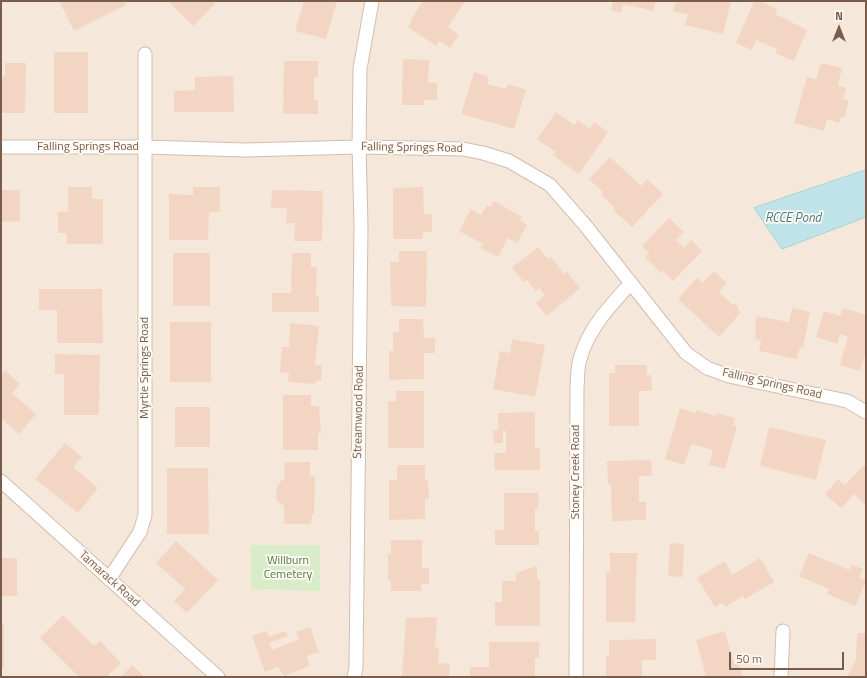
<!DOCTYPE html>
<style>
body{margin:0}
#map{position:relative;width:867px;height:678px;overflow:hidden;background:#fdf6ec;font-family:"Titillium Web",sans-serif}
canvas{display:block}
.frame{position:absolute;inset:0;border:2px solid #7a5c4d;pointer-events:none}
.north{position:absolute;left:819px;top:8px;width:40px;height:40px;-webkit-text-stroke:3px #fffaf3;paint-order:stroke;rotate:0deg;font-size:11px;font-weight:700;line-height:16px;text-align:center;color:#7a5c4d}
.north::after{content:'';display:block;margin:auto;width:14px;height:18px;background:#7a5c4d;clip-path:polygon(50% 0,100% 100%,50% 72%,0 100%)}
.scale{position:absolute;left:729px;top:652px;width:115px;height:18px;box-sizing:border-box;border:2px solid #7a5c4d;border-top:0;padding-left:5px;font-size:12px;line-height:14px;white-space:nowrap;color:#7a5c4d;-webkit-text-stroke:3px #fffaf3;paint-order:stroke}
</style>
<div id="map">
<canvas width="867" height="678"></canvas>
<div class="frame"></div>
<div class="north">N</div>
<div class="scale">50 m</div>
</div>
<script>
const context = document.querySelector('canvas').getContext('2d');
context.lineJoin = 'round';
function paint(path, color) {
  context.fillStyle = color;
  context.fill(path, 'evenodd');
}
function strokePath(path, color, width, dash) {
  context.strokeStyle = color;
  context.lineWidth = width;
  context.lineCap = dash ? 'butt' : 'round';
  context.setLineDash(dash || []);
  context.stroke(path);
}
function label(font, color, halo, rows, align = 'center') {
  context.font = font + ' "Titillium Web",sans-serif';
  context.lineWidth = 3.5;
  context.setLineDash([]);
  context.textBaseline = 'middle';
  context.strokeStyle = halo;
  context.fillStyle = color;
  for (const [text, x, y, turn = 0] of rows) {
    context.save();
    context.translate(x, y);
    context.rotate((+turn || 0) * Math.PI / 180);
    context.textAlign = isNaN(turn) ? turn : align;
    if (halo) context.strokeText(text, 0, 0);
    context.fillText(text, 0, 0);
    context.restore();
  }
}
const residential = new Path2D(`
 M 1,1 L 866,1 L 866,677 L 1,677 Z`);
const green = new Path2D(`
 M 251,545 L 320,545 L 320,591 L 251,589 Z`);
const water = new Path2D(`
 M 866,170 L 866,217 L 782,249 L 754,208 Z`);
const building = new Path2D(`
 M 59,1 L 124,1 L 126,5 L 74,31 Z
 M 168,1 L 212,1 L 215,4 L 193,26 Z
 M 304,1 L 337,1 L 326,39 L 295,31 Z
 M 423,1 L 465,1 L 448,27 L 459,35 L 450,48 L 439,41 L 436,46 L 408,27 L 412,22 L 410,21 Z
 M 613,1 L 656,1 L 653,11 L 623,4 L 621,13 L 611,10 Z
 M 676,1 L 731,1 L 723,34 L 685,25 L 688,14 L 673,11 Z
 M 754,1 L 759,1 L 777,9 L 775,14 L 807,30 L 794,61 L 775,53 L 777,49 L 756,40 L 752,50 L 736,43 Z
 M 54,52 L 88,52 L 88,113 L 54,113 Z
 M 403,59 L 429,60 L 428,83 L 437,83 L 437,100 L 424,100 L 424,105 L 402,105 Z
 M 284,61 L 318,61 L 318,77 L 314,77 L 314,100 L 318,100 L 318,114 L 283,114 Z
 M 5,63 L 26,63 L 25,113 L 1,113 L 1,76 L 5,76 Z
 M 821,63 L 842,68 L 838,85 L 846,88 L 843,99 L 849,101 L 844,118 L 841,117 L 839,123 L 827,119 L 824,131 L 794,123 L 807,77 L 816,79 Z
 M 474,72 L 489,77 L 487,84 L 506,89 L 508,84 L 526,90 L 514,129 L 461,114 Z
 M 233,76 L 234,112 L 174,112 L 174,91 L 195,90 L 195,77 Z
 M 556,112 L 574,125 L 578,120 L 590,129 L 594,122 L 608,132 L 579,174 L 553,155 L 556,152 L 537,139 Z
 M 610,157 L 641,186 L 647,179 L 663,194 L 632,227 L 613,210 L 615,208 L 601,195 L 603,192 L 589,179 Z
 M 68,187 L 92,187 L 92,199 L 103,199 L 103,244 L 67,244 L 67,233 L 58,233 L 58,212 L 68,212 Z
 M 193,187 L 220,187 L 220,212 L 209,212 L 208,240 L 169,240 L 169,194 L 193,195 Z
 M 423,187 L 424,214 L 432,214 L 432,232 L 423,232 L 423,239 L 393,239 L 393,188 Z
 M 1,190 L 20,190 L 20,221 L 1,222 Z
 M 272,190 L 323,191 L 322,241 L 294,241 L 295,223 L 286,223 L 287,208 L 271,208 Z
 M 494,201 L 522,217 L 520,220 L 527,225 L 517,243 L 508,238 L 498,257 L 480,248 L 483,244 L 459,231 L 471,209 L 481,215 L 487,205 L 490,207 Z
 M 669,218 L 684,232 L 676,240 L 684,248 L 691,240 L 702,251 L 673,281 L 663,271 L 661,273 L 645,257 L 649,253 L 642,246 Z
 M 538,247 L 548,259 L 551,257 L 564,274 L 567,272 L 580,288 L 547,316 L 536,303 L 545,295 L 539,288 L 536,291 L 527,280 L 524,282 L 512,268 Z
 M 399,251 L 427,251 L 426,307 L 391,306 L 390,262 L 399,262 Z
 M 173,253 L 210,253 L 210,306 L 173,306 Z
 M 292,253 L 311,253 L 311,267 L 317,267 L 316,296 L 319,296 L 319,312 L 272,312 L 272,293 L 291,293 Z
 M 714,271 L 727,283 L 719,292 L 733,305 L 734,303 L 739,308 L 738,310 L 741,312 L 719,337 L 678,299 L 697,278 L 703,283 Z
 M 39,289 L 102,289 L 103,343 L 57,343 L 57,310 L 39,310 Z
 M 792,308 L 810,312 L 803,348 L 800,347 L 797,359 L 759,351 L 761,340 L 755,339 L 756,316 L 789,322 Z
 M 843,308 L 866,315 L 866,351 L 860,371 L 840,365 L 848,337 L 840,334 L 837,344 L 816,337 L 824,311 L 840,316 Z
 M 399,319 L 423,319 L 424,338 L 435,338 L 435,353 L 424,353 L 424,379 L 389,380 L 389,351 L 393,351 L 393,332 L 399,332 Z
 M 170,322 L 211,322 L 211,382 L 170,382 Z
 M 290,323 L 319,326 L 315,365 L 322,365 L 321,381 L 316,381 L 315,384 L 288,382 L 289,373 L 280,372 L 282,347 L 289,347 Z
 M 512,339 L 545,345 L 535,397 L 493,389 L 500,351 L 510,353 Z
 M 55,354 L 100,355 L 99,415 L 64,415 L 64,374 L 55,374 Z
 M 615,365 L 647,365 L 647,375 L 651,375 L 652,391 L 639,391 L 639,426 L 609,426 L 609,373 L 615,373 Z
 M 5,370 L 20,384 L 12,393 L 36,414 L 19,434 L 1,418 L 1,374 Z
 M 396,391 L 424,391 L 424,448 L 388,448 L 388,401 L 396,401 Z
 M 283,395 L 311,395 L 311,406 L 319,406 L 321,433 L 318,433 L 318,450 L 283,450 Z
 M 175,407 L 210,407 L 210,447 L 175,447 Z
 M 680,408 L 695,413 L 696,410 L 716,416 L 717,413 L 735,418 L 733,425 L 737,426 L 725,469 L 709,465 L 713,450 L 691,444 L 684,465 L 665,459 Z
 M 535,412 L 535,448 L 540,448 L 540,470 L 495,470 L 494,453 L 506,453 L 506,431 L 503,431 L 503,443 L 494,443 L 493,430 L 498,430 L 498,413 Z
 M 769,427 L 826,440 L 816,480 L 760,466 Z
 M 65,443 L 82,457 L 73,467 L 98,488 L 78,513 L 35,479 Z
 M 651,460 L 652,476 L 639,476 L 639,502 L 646,502 L 646,520 L 612,521 L 611,484 L 608,484 L 607,461 Z
 M 285,462 L 310,462 L 310,476 L 315,476 L 314,514 L 312,514 L 311,524 L 284,524 L 284,506 L 277,501 L 276,497 L 277,486 L 282,480 L 284,480 Z
 M 397,465 L 425,465 L 425,480 L 428,480 L 429,499 L 425,499 L 425,519 L 389,520 L 389,480 L 397,480 Z
 M 864,465 L 866,467 L 866,505 L 854,494 L 841,508 L 825,494 L 838,479 L 845,485 Z
 M 167,468 L 208,468 L 209,534 L 167,534 Z
 M 504,493 L 539,493 L 538,509 L 535,509 L 535,531 L 539,531 L 539,545 L 495,545 L 495,530 L 504,530 Z
 M 391,540 L 422,540 L 422,568 L 429,568 L 429,584 L 421,584 L 421,591 L 391,591 L 391,580 L 388,580 L 388,554 L 391,554 Z
 M 176,541 L 218,580 L 187,613 L 174,601 L 185,589 L 156,563 Z
 M 670,543 L 684,544 L 683,577 L 668,576 Z
 M 610,553 L 637,553 L 635,622 L 606,622 L 606,572 L 610,572 Z
 M 809,553 L 849,570 L 852,565 L 863,569 L 859,577 L 866,581 L 855,606 L 827,594 L 829,589 L 799,576 Z
 M 1,558 L 17,558 L 17,596 L 1,596 Z
 M 760,558 L 774,582 L 745,599 L 743,596 L 725,607 L 722,603 L 715,607 L 697,578 L 725,561 L 732,575 Z
 M 537,566 L 537,580 L 540,580 L 540,626 L 495,626 L 495,602 L 502,602 L 502,581 L 516,581 L 516,573 Z
 M 63,615 L 94,646 L 100,641 L 121,663 L 106,677 L 79,677 L 40,638 Z
 M 437,617 L 435,650 L 439,646 L 438,663 L 450,664 L 449,677 L 402,677 L 406,618 Z
 M 1,623 L 4,623 L 4,668 L 1,668 Z
 M 310,627 L 319,652 L 307,656 L 309,666 L 284,676 L 278,667 L 265,672 L 252,636 L 266,631 L 269,637 L 286,631 L 288,636 L 269,643 L 272,650 L 299,639 L 296,632 Z
 M 725,631 L 734,664 L 739,663 L 743,677 L 704,677 L 706,676 L 696,640 Z
 M 857,633 L 866,633 L 866,677 L 847,677 L 856,659 Z
 M 656,639 L 656,660 L 642,660 L 642,677 L 606,677 L 606,656 L 609,656 L 609,640 Z
 M 489,642 L 539,642 L 539,658 L 535,658 L 535,677 L 470,677 L 470,667 L 489,667 Z
 M 132,665 L 145,677 L 121,677 Z`);
const street = new Path2D(`
 M 1,147 L 145,147 L 245,150 L 359,147 L 463,149 L 483,153 L 509,161 L 550,185 L 585,225 L 686,353 L 707,368 L 729,376 L 847,401 L 866,412
 M 1,481 L 218,677
 M 109,579 L 140,532 L 145,515 L 145,54
 M 354,677 L 356,667 L 361,226 L 359,147 L 360,69 L 372,1
 M 576,677 L 577,387 C 578,378 577,368 580,359 C 588,329 610,306 631,283
 M 781,677 L 783,631`);
const streetNames = [
 ["Falling Springs Road",88,147],
 ["Falling Springs Road",412,148,1],
 ["Myrtle Springs Road",145,368,-90],
 ["Falling Springs Road",772,384,13],
 ["Streamwood Road",359,412,-89],
 ["Stoney Creek Road",576,472,-90],
 ["Tamarack Road",109,579,42]
];
const parkNames = [
 ["Willburn",288,561],
 ["Cemetery",288,575]
];
const waterNames = [
 ["RCCE Pond",793,219]
];
paint(residential, '#f5e8da');
paint(green, '#d8ecc9');
paint(water, '#bfe3e8');
strokePath(water, '#a5d3da', 1);
paint(building, '#f3d5c3');
strokePath(street, '#d1beb0', 15);
strokePath(street, '#fff', 13);
label('12px', '#7a5c4d', '#fffaf3', streetNames);
label('12px', '#537a41', '#fffaf3', parkNames);
label('italic 13px', '#437c86', '#fffaf3', waterNames);
</script>
